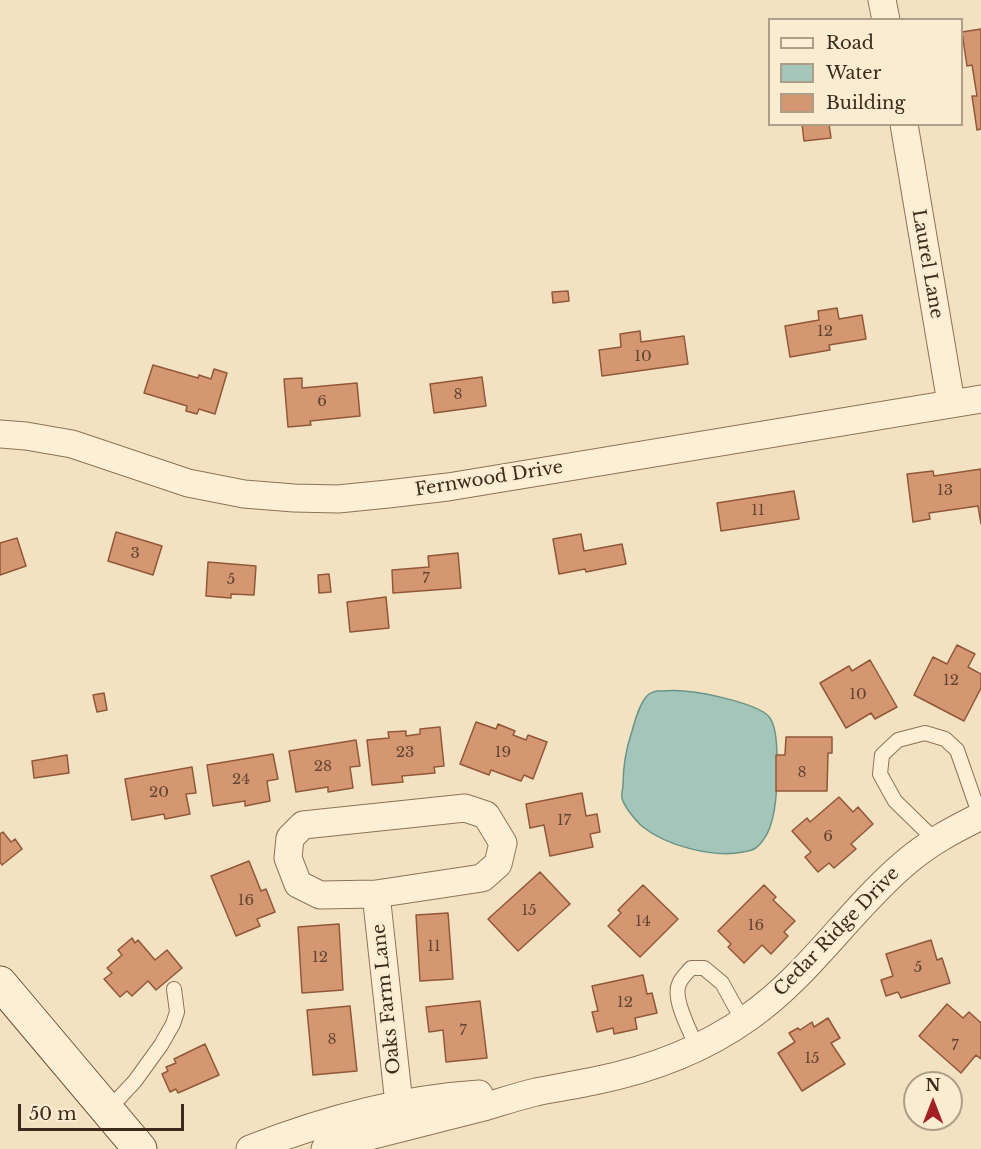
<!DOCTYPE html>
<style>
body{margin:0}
#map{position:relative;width:981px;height:1149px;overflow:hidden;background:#f3e2c1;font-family:"Libre Baskerville",serif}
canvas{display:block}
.legend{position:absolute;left:768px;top:18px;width:195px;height:108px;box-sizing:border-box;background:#f9ecd1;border:2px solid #ad9e89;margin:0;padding:8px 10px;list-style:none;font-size:18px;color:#3c2a1c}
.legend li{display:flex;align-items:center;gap:12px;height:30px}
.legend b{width:30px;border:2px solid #ad9e89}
.north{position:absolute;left:903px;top:1071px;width:60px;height:60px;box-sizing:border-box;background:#f9ecd1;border:2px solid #ad9e89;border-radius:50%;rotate:0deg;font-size:16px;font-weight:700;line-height:24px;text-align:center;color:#3c2a1c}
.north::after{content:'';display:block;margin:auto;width:21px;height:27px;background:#a41f26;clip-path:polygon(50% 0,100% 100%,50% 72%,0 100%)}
.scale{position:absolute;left:18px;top:1104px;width:166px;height:27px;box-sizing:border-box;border:3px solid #3c2a1c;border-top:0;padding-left:8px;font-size:18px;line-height:21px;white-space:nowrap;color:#3c2a1c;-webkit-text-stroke:4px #f9ecd1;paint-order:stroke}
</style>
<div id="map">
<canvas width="981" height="1149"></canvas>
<ul class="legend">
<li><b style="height:8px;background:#fcefd5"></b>Road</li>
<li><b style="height:16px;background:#a4c5ba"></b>Water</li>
<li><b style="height:16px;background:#d59772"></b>Building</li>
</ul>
<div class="north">N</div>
<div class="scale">50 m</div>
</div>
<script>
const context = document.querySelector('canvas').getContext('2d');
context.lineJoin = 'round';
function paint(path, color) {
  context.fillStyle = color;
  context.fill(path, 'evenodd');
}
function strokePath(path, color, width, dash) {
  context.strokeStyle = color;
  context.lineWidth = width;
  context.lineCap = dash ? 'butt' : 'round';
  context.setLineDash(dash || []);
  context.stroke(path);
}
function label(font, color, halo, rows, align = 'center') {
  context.font = font + ' "Libre Baskerville",serif';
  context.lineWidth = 5;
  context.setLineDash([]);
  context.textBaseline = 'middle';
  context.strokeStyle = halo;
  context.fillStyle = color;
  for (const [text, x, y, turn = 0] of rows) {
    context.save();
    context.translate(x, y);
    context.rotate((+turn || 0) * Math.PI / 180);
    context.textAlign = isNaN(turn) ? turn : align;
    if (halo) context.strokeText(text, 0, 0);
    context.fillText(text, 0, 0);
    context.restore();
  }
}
const water = new Path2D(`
 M 657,691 C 666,691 675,690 684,691 C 702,692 761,704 770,718 C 778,730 777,757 777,772 C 777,792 776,816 767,834 C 765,837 762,843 759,845 C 755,850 749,851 743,852 C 713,858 667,846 643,827 C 637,822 624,807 622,798 C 621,794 623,789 623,785 C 623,766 626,749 632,731 C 635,721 640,701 649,694 C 650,693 656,691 657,691 Z`);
const building = new Path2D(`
 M 981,29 L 981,129 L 977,130 L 972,96 L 977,96 L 972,65 L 967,66 L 962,32 Z
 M 802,124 L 829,124 L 831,138 L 804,141 Z
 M 568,291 L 569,301 L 553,303 L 552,292 Z
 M 837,308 L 839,319 L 862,315 L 866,339 L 829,345 L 830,350 L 790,357 L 785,326 L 819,320 L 818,311 Z
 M 640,331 L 641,342 L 684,336 L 688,364 L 602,376 L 599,350 L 621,347 L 620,334 Z
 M 153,365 L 198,378 L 199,375 L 211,379 L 214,369 L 227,373 L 215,414 L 199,409 L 197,414 L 186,411 L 187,406 L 144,393 Z
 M 482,377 L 486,406 L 434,413 L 430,384 Z
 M 302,378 L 302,388 L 357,383 L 360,416 L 310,421 L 311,425 L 288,427 L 284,379 Z
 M 981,469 L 981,524 L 978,506 L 929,513 L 930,519 L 913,522 L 907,474 L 933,471 L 934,476 Z
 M 794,491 L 799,519 L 721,531 L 717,503 Z
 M 116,532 L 162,546 L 153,575 L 108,561 Z
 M 581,534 L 584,551 L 622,544 L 626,564 L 586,572 L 585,569 L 559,574 L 553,539 Z
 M 17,538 L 26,566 L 0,575 L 0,543 Z
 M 458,553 L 461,588 L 393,593 L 392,570 L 429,567 L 428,556 Z
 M 208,562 L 256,566 L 254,595 L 231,594 L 231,598 L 206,596 Z
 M 329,574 L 331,592 L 319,593 L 318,575 Z
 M 386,597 L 389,628 L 350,632 L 347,602 Z
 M 957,645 L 975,654 L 968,667 L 981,674 L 981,688 L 964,721 L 914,695 L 933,657 L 947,664 Z
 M 870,660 L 897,707 L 875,719 L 871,713 L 846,728 L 820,683 L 849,666 L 852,671 Z
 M 104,693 L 107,710 L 97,712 L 93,695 Z
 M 476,722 L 496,729 L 498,724 L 515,731 L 513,735 L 526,740 L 528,735 L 547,742 L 533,779 L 524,775 L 521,781 L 491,770 L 489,775 L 460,764 Z
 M 440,727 L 444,766 L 434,767 L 435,773 L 402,776 L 403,782 L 372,785 L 367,740 L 389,738 L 388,732 L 406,731 L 406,736 L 420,734 L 420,729 Z
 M 786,737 L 832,737 L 832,753 L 828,753 L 827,791 L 776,791 L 776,755 L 785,755 Z
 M 356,740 L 360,766 L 350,767 L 353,788 L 328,792 L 328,787 L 296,792 L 289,751 Z
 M 273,754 L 278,779 L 267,781 L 270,801 L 245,806 L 245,801 L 213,806 L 207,765 Z
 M 67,755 L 69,773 L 34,778 L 32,761 Z
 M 192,767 L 196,793 L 186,794 L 190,814 L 165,819 L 164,814 L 132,820 L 125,779 Z
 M 582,793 L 586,816 L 597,814 L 600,832 L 590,834 L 593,847 L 550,856 L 544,825 L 530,828 L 526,804 Z
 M 839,797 L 853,812 L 858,807 L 873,824 L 851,844 L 856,849 L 834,868 L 829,863 L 818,872 L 805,857 L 811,852 L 792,831 L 807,818 L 810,822 Z
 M 3,832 L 11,842 L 15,839 L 22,849 L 2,865 L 0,862 L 0,834 Z
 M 249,861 L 261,891 L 266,889 L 275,912 L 257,919 L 260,926 L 236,936 L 211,876 Z
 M 540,872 L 570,904 L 518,951 L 488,919 Z
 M 643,885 L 678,919 L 640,957 L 608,926 L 621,913 L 618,910 Z
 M 764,885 L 776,897 L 773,900 L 795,921 L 784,932 L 788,936 L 771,954 L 762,945 L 744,963 L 728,947 L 731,944 L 718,931 Z
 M 448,913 L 453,979 L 420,981 L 416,915 Z
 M 339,924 L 343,990 L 302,993 L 298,927 Z
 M 132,938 L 135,943 L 138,940 L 155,960 L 167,950 L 182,968 L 156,990 L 148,981 L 132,996 L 127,991 L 120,997 L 104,979 L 112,973 L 107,968 L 122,955 L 118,950 Z
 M 931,940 L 937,960 L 942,958 L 950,983 L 901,998 L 898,992 L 886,996 L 881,980 L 893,976 L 886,954 Z
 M 643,975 L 647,994 L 652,993 L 657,1013 L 635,1018 L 637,1029 L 614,1034 L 613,1028 L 597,1032 L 592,1012 L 598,1011 L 592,986 Z
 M 480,1001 L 487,1058 L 446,1062 L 443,1030 L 429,1032 L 426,1007 Z
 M 947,1004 L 963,1018 L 969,1012 L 981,1023 L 981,1059 L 976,1055 L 961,1073 L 919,1036 Z
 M 350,1006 L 357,1071 L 313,1075 L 307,1010 Z
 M 828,1018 L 840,1038 L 831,1043 L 845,1064 L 802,1091 L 778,1053 L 795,1042 L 789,1033 L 798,1028 L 800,1030 L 812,1022 L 814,1027 Z
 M 205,1044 L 219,1075 L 178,1093 L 176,1089 L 170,1092 L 162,1074 L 168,1071 L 166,1067 L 176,1063 L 174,1059 Z`);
const lane = new Path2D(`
 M 935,840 L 895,801 L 880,774 L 882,755 L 898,740 L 925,733 L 945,739 L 957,750 L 980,816
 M 697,1047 C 691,1033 672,999 679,984 C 681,978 687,973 691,968 L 704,968 L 722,983 L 743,1021
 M 108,1110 L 135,1081 L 161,1045 L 173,1024 L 177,1012 L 174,989`);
const street = new Path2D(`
 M 882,0 L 886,20
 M 904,124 L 951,403
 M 0,434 L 26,436 L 72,444 L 188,483 L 244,494 L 294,498 L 338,499 L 388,494 L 448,487 L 981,399
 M 376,894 L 320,895 L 298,884 L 288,858 L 290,838 L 303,825 L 465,808 L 486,815 L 503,843 L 498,864 L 482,878 L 376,894 L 399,1104
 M 250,1149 C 324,1120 399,1099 479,1094
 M 325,1149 L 342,1143 C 389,1131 437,1119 484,1107 C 501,1102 519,1096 536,1092 C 555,1088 575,1085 594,1081 C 649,1070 703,1050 749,1017 C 809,975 849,911 904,864 C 928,843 953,830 981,816`);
const secondary = new Path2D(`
 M 0,983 L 140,1149`);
const numberNames = [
 ["12",825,332],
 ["10",643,357],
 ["8",458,395],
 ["6",322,402],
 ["13",945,491],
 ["11",758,511],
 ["3",135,554],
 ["7",426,579],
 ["5",231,580],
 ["12",951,681],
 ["10",858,695],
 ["23",405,753],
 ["19",503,753],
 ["28",323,767],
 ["8",802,773],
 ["24",241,780],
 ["20",159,793],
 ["17",564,821],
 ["6",828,837],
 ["16",246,901],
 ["15",529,911],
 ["14",643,922],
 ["16",756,926],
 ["11",434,947],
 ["12",320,958],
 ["5",918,968],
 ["12",625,1003],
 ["7",463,1031],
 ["8",332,1040],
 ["7",955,1046],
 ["15",812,1059]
];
const streetNames = [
 ["Laurel Lane",927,264,80],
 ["Fernwood Drive",489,479,-9],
 ["Cedar Ridge Drive",837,932,-46],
 ["Oaks Farm Lane",387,999,-96]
];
paint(water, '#a4c5ba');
strokePath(water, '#699488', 1.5);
paint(building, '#d59772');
strokePath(building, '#905839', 1.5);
strokePath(lane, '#8e7256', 16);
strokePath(street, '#8e7256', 29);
strokePath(secondary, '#705339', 35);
strokePath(lane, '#fcefd5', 14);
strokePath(street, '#fcefd5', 27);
strokePath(secondary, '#fcefd5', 33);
label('15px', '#624532', null, numberNames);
label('18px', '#3c2a1c', '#f9ecd1', streetNames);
</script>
